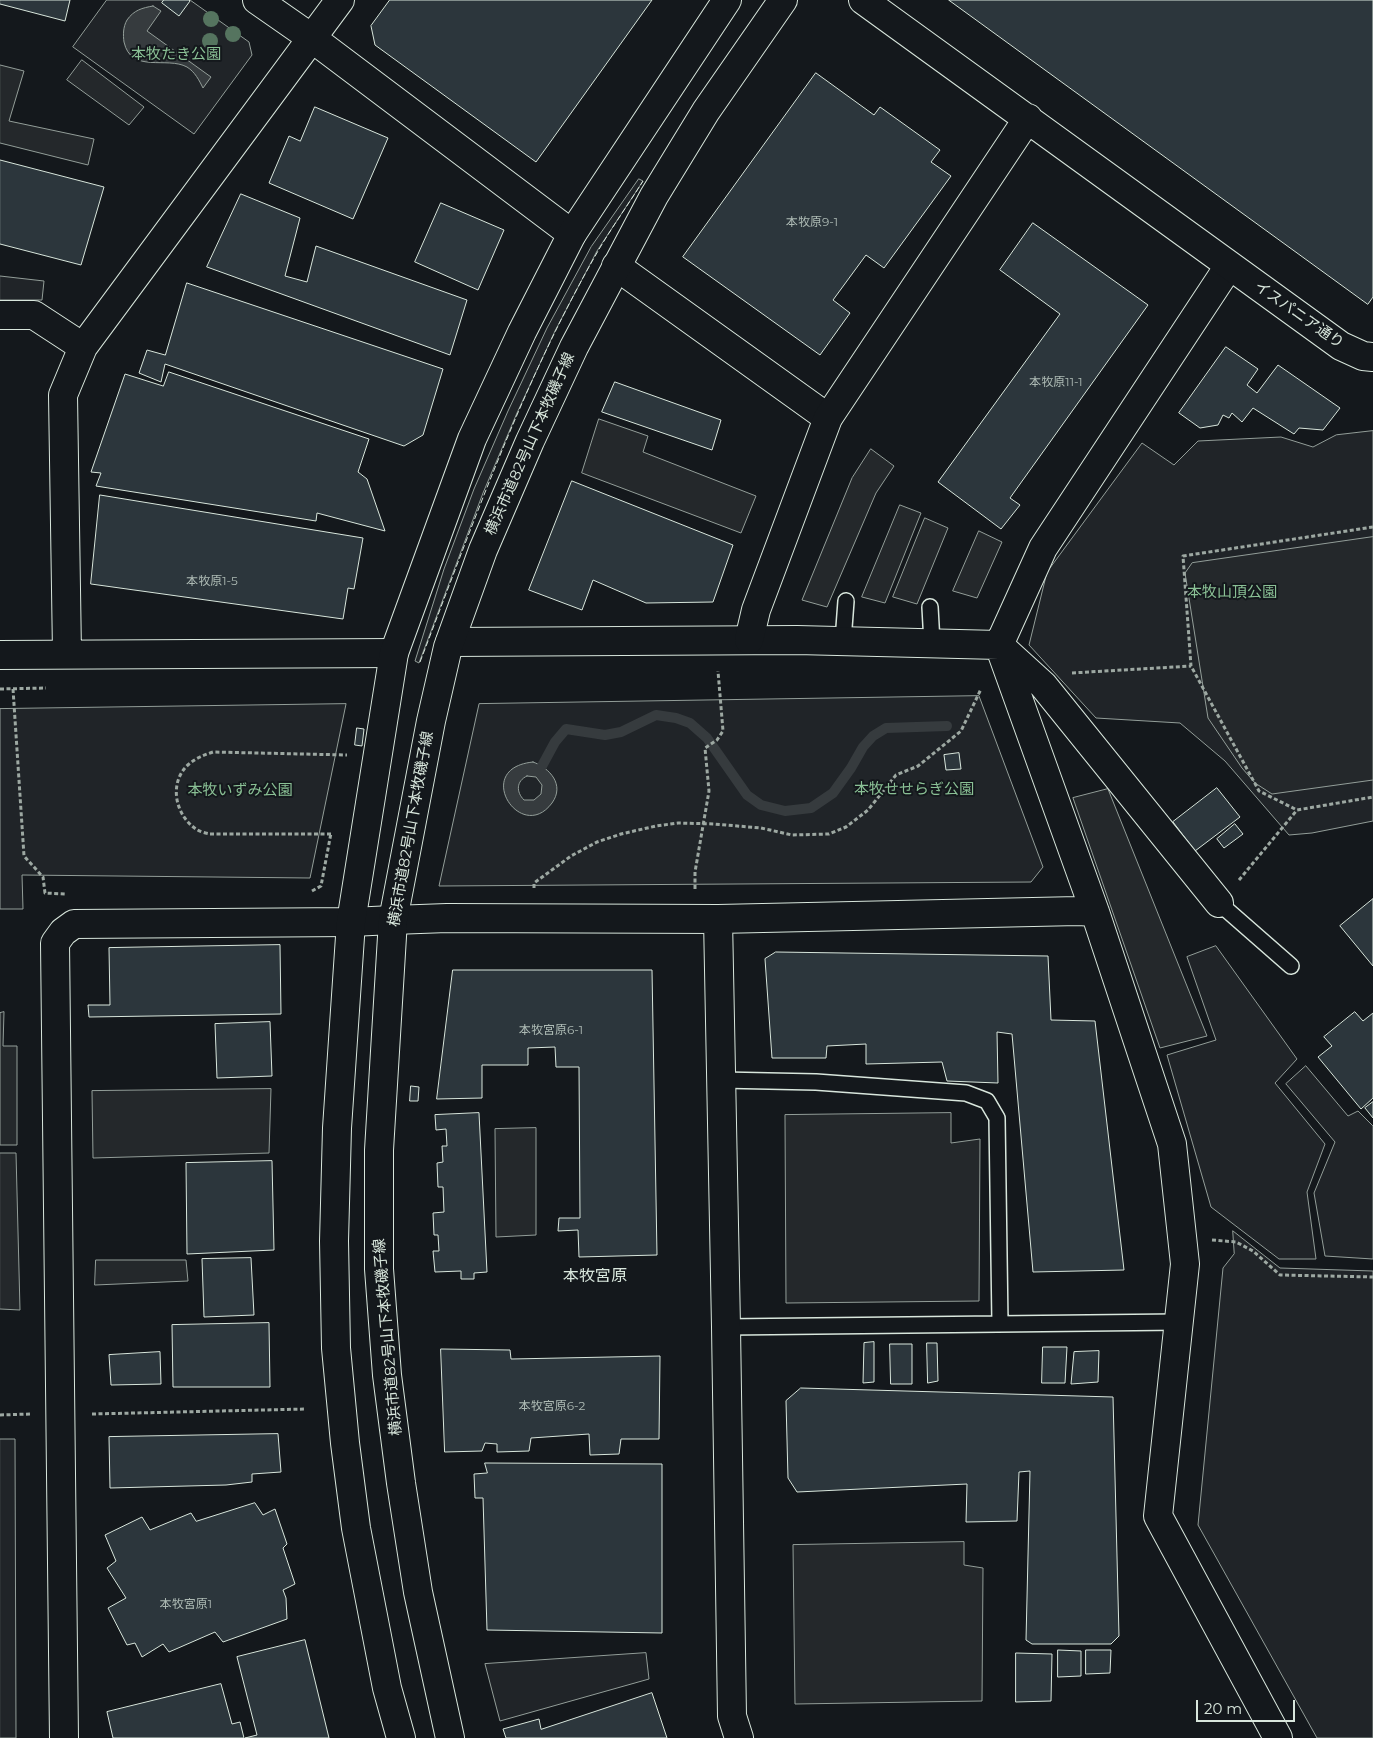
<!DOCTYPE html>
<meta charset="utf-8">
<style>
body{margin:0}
#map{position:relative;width:1373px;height:1738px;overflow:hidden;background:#14181c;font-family:Montserrat,sans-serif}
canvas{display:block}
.scale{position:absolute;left:1196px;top:1700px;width:99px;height:22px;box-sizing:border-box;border:2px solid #d8e6dc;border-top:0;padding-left:6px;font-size:15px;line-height:18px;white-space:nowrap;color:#d8e6dc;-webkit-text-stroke:4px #14181c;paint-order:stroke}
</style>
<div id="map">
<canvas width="1373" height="1738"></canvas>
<div class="scale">20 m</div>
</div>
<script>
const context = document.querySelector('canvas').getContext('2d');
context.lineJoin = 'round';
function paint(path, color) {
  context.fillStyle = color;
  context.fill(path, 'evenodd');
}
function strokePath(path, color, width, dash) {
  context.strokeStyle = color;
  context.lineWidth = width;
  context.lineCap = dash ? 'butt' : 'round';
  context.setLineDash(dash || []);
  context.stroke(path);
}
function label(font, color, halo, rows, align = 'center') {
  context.font = font + ' Montserrat,"Noto Sans JP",sans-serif';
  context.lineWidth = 4;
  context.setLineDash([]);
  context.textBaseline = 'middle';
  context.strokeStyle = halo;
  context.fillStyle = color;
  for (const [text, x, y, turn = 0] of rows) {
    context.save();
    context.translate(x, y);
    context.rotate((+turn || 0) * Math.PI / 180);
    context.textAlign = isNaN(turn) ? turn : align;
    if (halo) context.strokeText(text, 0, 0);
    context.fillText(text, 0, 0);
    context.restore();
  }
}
const green = new Path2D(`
 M 107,0 L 190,0 L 249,42 L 252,55 L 194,134 L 73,47 Z
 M 639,179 L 643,181 L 597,251 L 555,331 L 517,413 L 483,493 L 419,663 L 415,661 L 444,569 L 474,489 L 508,411 L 547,328 L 591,247 Z
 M 0,276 L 44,281 L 42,300 L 0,300 Z
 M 1373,431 L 1373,821 L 1312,833 L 1289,835 L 1225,761 L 1180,723 L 1096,718 L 1029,645 L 1047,572 L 1142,443 L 1174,465 L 1198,441 L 1281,437 L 1313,447 L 1336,435 Z
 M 979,696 L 1043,867 L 1031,882 L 439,886 L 479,704 Z
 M 346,704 L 310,878 L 22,875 L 23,909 L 0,909 L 0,709 Z
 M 1216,946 L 1297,1059 L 1275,1083 L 1325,1144 L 1307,1192 L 1316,1259 L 1279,1259 L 1211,1207 L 1167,1055 L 1216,1040 L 1187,957 Z
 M 1306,1066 L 1348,1116 L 1358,1111 L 1373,1126 L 1373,1259 L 1325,1256 L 1314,1193 L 1335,1142 L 1286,1084 Z
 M 1233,1231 L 1280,1268 L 1373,1271 L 1373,1738 L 1317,1738 L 1198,1525 L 1223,1268 L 1234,1254 Z
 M 0,1439 L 15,1439 L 16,1738 L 0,1738 Z
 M 646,1653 L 649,1679 L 500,1721 L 485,1664 Z`);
const parking = new Path2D(`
 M 82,60 L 144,107 L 129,125 L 67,80 Z
 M 0,65 L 24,71 L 9,121 L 94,139 L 88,165 L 0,143 Z
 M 599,419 L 648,436 L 643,452 L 756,496 L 741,533 L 582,473 Z
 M 871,449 L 894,466 L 876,493 L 827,607 L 802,600 L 852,478 Z
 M 900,505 L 921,513 L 885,603 L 862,597 Z
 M 925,518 L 948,528 L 917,604 L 893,597 Z
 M 979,531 L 1002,542 L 977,598 L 953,591 Z
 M 1373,537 L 1373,780 L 1272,794 L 1255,783 L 1242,768 L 1208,718 L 1185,573 L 1192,563 Z
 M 1108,789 L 1207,1036 L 1160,1048 L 1073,798 Z
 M 4,1012 L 3,1046 L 17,1046 L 17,1145 L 0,1145 L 0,1013 Z
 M 271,1089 L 269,1153 L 93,1158 L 92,1091 Z
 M 951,1113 L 951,1143 L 980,1139 L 979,1301 L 786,1303 L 785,1115 Z
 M 536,1128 L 536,1235 L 496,1237 L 495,1129 Z
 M 0,1153 L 16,1153 L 20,1310 L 0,1309 Z
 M 96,1260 L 186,1260 L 188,1281 L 95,1285 Z
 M 964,1542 L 964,1565 L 983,1568 L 982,1701 L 795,1704 L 793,1545 Z`);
const water = new Path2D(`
 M 153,6 L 161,11 L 147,31 L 211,77 L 203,88 C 199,80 195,72 187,67 C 167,56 131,74 124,42 C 123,35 123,27 127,20 C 134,10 142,8 153,6 Z
 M 533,762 C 550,768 565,785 552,803 C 521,845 471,768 533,762 ZM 527,776 L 536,777 L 542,785 L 541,794 L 534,800 L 524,800 C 516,792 516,781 527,776 Z`);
const stream = new Path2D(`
 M 542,766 L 555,742 L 566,729 L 605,735 L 621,732 L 656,715 L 676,718 L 690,723 L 707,738 L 747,795 L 761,805 L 785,811 L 811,808 L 833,793 L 851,768 L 863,747 L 873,736 L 886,728 L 947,726`);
const building = new Path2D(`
 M 0,0 L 70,0 L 65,21 L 0,4 Z
 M 164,0 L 189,0 L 190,1 L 179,16 L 162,3 Z
 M 390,0 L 652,0 L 536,162 L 375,45 L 371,26 Z
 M 949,0 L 1373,0 L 1373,297 L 1368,304 Z
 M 816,73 L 874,115 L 880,107 L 940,150 L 931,162 L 951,176 L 884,268 L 866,255 L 833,300 L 850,313 L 820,355 L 683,257 Z
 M 315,107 L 388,138 L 353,219 L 269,183 L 289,136 L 300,141 Z
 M 0,160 L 104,187 L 81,265 L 0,244 Z
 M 241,194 L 300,218 L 285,276 L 307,282 L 316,246 L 467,300 L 450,355 L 207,267 Z
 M 441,203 L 504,230 L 478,290 L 415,262 Z
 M 1033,223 L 1148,305 L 1010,498 L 1020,505 L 1001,529 L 938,482 L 1060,314 L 1000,270 Z
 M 187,283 L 443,369 L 423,435 L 404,446 L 165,364 L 161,382 L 139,373 L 147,350 L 165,355 Z
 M 1226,347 L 1258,369 L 1247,385 L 1257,393 L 1278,365 L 1340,408 L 1323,430 L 1299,428 L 1294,434 L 1253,408 L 1242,422 L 1232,413 L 1229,418 L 1223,415 L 1218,425 L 1200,428 L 1179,413 Z
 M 169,372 L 369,439 L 358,472 L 367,479 L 385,531 L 317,513 L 316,521 L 96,486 L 101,473 L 91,472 L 125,374 L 163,386 Z
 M 615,382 L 721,420 L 712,450 L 602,412 Z
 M 572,481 L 733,545 L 713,602 L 646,603 L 593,580 L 582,610 L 529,590 Z
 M 100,495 L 363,538 L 354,589 L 348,588 L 343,619 L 91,584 Z
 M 357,728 L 364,729 L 362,746 L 355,745 Z
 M 959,753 L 961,769 L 946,770 L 944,755 Z
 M 1217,788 L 1240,817 L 1195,851 L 1173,822 Z
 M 1235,824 L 1243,834 L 1224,848 L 1217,839 Z
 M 1373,899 L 1373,966 L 1340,926 Z
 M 280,945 L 281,1014 L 89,1017 L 88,1005 L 110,1005 L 109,948 Z
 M 776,952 L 1048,956 L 1051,1020 L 1095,1021 L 1124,1270 L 1033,1272 L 1012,1034 L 997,1032 L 998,1083 L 947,1081 L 942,1062 L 866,1064 L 866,1044 L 827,1046 L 826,1058 L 772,1058 L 765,959 Z
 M 453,970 L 652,970 L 657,1255 L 579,1257 L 578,1230 L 558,1231 L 559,1218 L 580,1218 L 579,1067 L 556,1067 L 555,1047 L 528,1048 L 528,1065 L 482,1065 L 482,1098 L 437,1099 Z
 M 1355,1012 L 1363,1021 L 1373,1013 L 1373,1098 L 1361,1109 L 1318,1057 L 1332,1046 L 1324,1037 Z
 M 270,1022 L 272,1076 L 217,1078 L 215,1024 Z
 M 411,1086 L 419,1087 L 418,1101 L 410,1101 Z
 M 1373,1102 L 1373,1118 L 1365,1108 Z
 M 479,1113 L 487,1272 L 474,1273 L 474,1279 L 461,1279 L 461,1271 L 435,1272 L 433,1251 L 439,1251 L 438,1235 L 434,1235 L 433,1213 L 444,1212 L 443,1187 L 438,1187 L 437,1163 L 443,1162 L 442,1146 L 447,1146 L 446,1129 L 436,1130 L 435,1115 Z
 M 272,1161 L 274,1250 L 187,1254 L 186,1163 Z
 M 251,1258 L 254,1315 L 204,1317 L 202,1259 Z
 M 269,1323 L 270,1387 L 173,1387 L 172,1325 Z
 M 874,1342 L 874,1382 L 863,1383 L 864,1343 Z
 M 927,1343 L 937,1343 L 938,1381 L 928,1383 Z
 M 890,1344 L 912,1344 L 912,1384 L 891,1384 Z
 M 1043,1347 L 1067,1347 L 1065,1383 L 1042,1383 Z
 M 441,1349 L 510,1350 L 511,1359 L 660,1356 L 659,1439 L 621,1439 L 619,1454 L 590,1455 L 589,1434 L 531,1438 L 529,1451 L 497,1452 L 497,1444 L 485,1443 L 482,1451 L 445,1452 Z
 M 1099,1351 L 1098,1382 L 1071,1384 L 1074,1352 Z
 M 160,1352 L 161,1384 L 111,1385 L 109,1355 Z
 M 801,1388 L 1113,1397 L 1119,1636 L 1111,1644 L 1032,1644 L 1026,1640 L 1030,1471 L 1019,1472 L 1017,1521 L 966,1522 L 967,1484 L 797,1492 L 788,1478 L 786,1401 Z
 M 278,1434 L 281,1472 L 252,1474 L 252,1482 L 226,1485 L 110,1488 L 109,1437 Z
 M 485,1463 L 662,1464 L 662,1633 L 487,1630 L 483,1498 L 475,1498 L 474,1474 L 487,1473 Z
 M 255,1503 L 263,1515 L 275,1509 L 287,1544 L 283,1548 L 295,1584 L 283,1590 L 286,1598 L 287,1619 L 223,1642 L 215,1632 L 169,1652 L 163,1644 L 142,1657 L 135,1643 L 127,1645 L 108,1608 L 126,1598 L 107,1568 L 116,1561 L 105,1535 L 142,1517 L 150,1530 L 191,1513 L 196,1521 Z
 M 305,1640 L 329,1738 L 245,1738 L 257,1735 L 237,1657 Z
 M 1058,1650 L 1081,1651 L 1081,1676 L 1058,1677 Z
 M 1086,1650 L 1111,1650 L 1110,1673 L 1086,1674 Z
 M 1016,1653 L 1052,1654 L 1051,1701 L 1016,1702 Z
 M 221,1684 L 232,1724 L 240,1722 L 244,1738 L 113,1738 L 107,1712 Z
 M 652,1693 L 667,1738 L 506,1738 L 503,1729 L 539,1719 L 541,1729 Z`);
const path = new Path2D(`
 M 1373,527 L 1183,556 L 1191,666 L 1259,791 L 1297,810 L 1373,797
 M 1072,673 L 1191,666
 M 0,689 L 46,688
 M 13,689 L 24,856 L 43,877 L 45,893 L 65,894
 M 331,834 L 210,834 C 206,833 200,832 196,829 C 175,815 168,782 189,764 C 196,758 204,755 213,752 L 347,755
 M 1239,880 L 1297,810
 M 534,888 L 534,883 L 571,856 L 597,842 L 621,834 L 656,826 L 678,823 L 714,824 L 761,828 L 792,835 L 829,834 L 846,827 L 868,810 L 896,775 L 918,766 L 961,731 L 981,689
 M 695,889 L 695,872 L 709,791 L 705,748 L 717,740 L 723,731 L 718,671
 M 312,891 L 321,886 L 331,833
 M 1212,1240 L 1236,1242 L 1253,1251 L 1280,1275 L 1373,1277
 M 92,1414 L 306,1409
 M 0,1415 L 30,1414`);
const service = new Path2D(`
 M 930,607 L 932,643
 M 843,641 L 846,601
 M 1219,903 L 1291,966
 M 721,1080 L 816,1082 L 966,1093 L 987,1101 L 997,1118 L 1000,1324
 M 726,1327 L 1179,1322`);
const minor = new Path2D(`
 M 257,0 L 313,39 L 572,234
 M 616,266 L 828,418
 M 1229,266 L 1043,548 L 999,645 L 1095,912 L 1172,1144 L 1185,1264 L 1158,1516 L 1278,1738
 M 0,315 L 34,315 L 83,347
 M 450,642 L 797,640 L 999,645 L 1043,685 L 1219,903
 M 67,654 L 63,395 L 83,347 L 340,0
 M 0,655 L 394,653
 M 718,919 L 726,1327 L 732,1716 L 739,1738
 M 393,920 L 447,918 L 718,919 L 1078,911 L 1095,912`);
const tertiary = new Path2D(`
 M 863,0 L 1341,346 L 1363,356 L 1373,357
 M 749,640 L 756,610 L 828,418 L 1028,118
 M 64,1738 L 55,943 L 63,932 L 74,924 L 351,922 L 393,920`);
const primary = new Path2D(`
 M 401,1738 L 387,1688 L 356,1528 L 345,1443 L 336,1348 L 334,1241 L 337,1128 L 351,922 L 394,653 L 472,439 L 522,332 L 572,234 L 727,0
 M 450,1738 L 418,1592 L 401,1483 L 387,1375 L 379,1269 L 379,1150 L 393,920 L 431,721 L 448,647 L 483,550 L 530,441 L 574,347 L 654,196 L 706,111 L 783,0`);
const fence = new Path2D(`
 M 420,662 C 473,524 523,381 598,251 C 612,227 628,205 643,181`);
const trees = [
 [211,19],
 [233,34],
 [210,41]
];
const numberNames = [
 ["本牧原9-1",812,222],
 ["本牧原11-1",1056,382],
 ["本牧原1-5",212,581],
 ["本牧宮原6-1",551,1030],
 ["本牧宮原6-2",552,1406],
 ["本牧宮原1",186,1604]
];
const parkNames = [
 ["本牧たき公園",176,55],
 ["本牧山頂公園",1232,593],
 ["本牧せせらぎ公園",914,790],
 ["本牧いずみ公園",240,791]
];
const streetNames = [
 ["イスパニア通り",1299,315,35],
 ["横浜市道82号山下本牧磯子線",530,444,-66],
 ["横浜市道82号山下本牧磯子線",411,829,-80],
 ["横浜市道82号山下本牧磯子線",388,1337,-95]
];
const neighbourhoodNames = [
 ["本牧宮原",595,1276]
];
paint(green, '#202428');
strokePath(green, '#939e99', 1);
paint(parking, '#24282b');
strokePath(parking, '#939e99', 1);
paint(water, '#363b3e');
strokePath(water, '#939e99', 1);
strokePath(stream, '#363b3e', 10);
paint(building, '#2c363c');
strokePath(building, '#d8e6dc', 1);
strokePath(service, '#d8e6dc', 18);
strokePath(minor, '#d8e6dc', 30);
strokePath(tertiary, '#d8e6dc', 30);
strokePath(primary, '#d8e6dc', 30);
strokePath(path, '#9da8a2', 3, [4, 2.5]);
strokePath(service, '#14181c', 15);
strokePath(minor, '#14181c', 28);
strokePath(tertiary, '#14181c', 28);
strokePath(primary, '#14181c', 28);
strokePath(fence, '#d8e6dc', 1, [6, 2.5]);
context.fillStyle = '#55745f';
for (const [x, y] of trees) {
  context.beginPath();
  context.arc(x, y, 8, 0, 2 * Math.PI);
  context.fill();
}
label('12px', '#adbab4', null, numberNames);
label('15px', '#8ac095', '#14181c', parkNames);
label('15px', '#d8e6dc', '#14181c', streetNames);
label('16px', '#d8e6dc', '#14181c', neighbourhoodNames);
</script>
